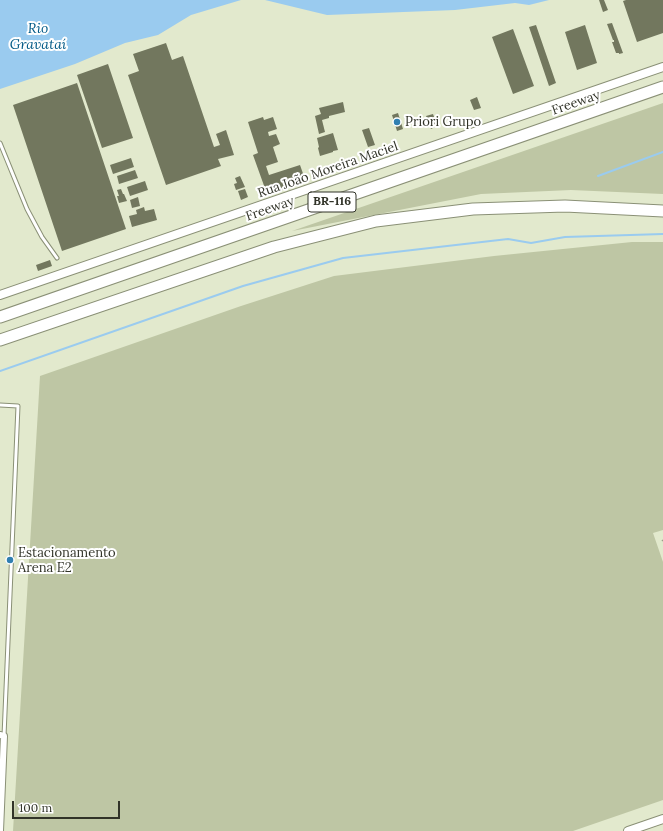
<!DOCTYPE html>
<meta charset="utf-8">
<style>
body{margin:0}
#map{position:relative;width:663px;height:831px;overflow:hidden;background:#e2e9cd;font-family:Lora,serif}
canvas{display:block}
.scale{position:absolute;left:12px;top:801px;width:108px;height:18px;box-sizing:border-box;border:2px solid #313328;border-top:0;padding-left:5px;font-size:12px;line-height:14px;white-space:nowrap;color:#313328;-webkit-text-stroke:3px #fff;paint-order:stroke}
</style>
<div id="map">
<canvas width="663" height="831"></canvas>
<div class="scale">100 m</div>
</div>
<script>
const context = document.querySelector('canvas').getContext('2d');
context.lineJoin = 'round';
function paint(path, color) {
  context.fillStyle = color;
  context.fill(path, 'evenodd');
}
function strokePath(path, color, width, dash) {
  context.strokeStyle = color;
  context.lineWidth = width;
  context.lineCap = dash ? 'butt' : 'round';
  context.setLineDash(dash || []);
  context.stroke(path);
}
function label(font, color, halo, rows, align = 'center') {
  context.font = font + ' Lora,serif';
  context.lineWidth = 4;
  context.setLineDash([]);
  context.textBaseline = 'middle';
  context.strokeStyle = halo;
  context.fillStyle = color;
  for (const [text, x, y, turn = 0] of rows) {
    context.save();
    context.translate(x, y);
    context.rotate((+turn || 0) * Math.PI / 180);
    context.textAlign = isNaN(turn) ? turn : align;
    if (halo) context.strokeText(text, 0, 0);
    context.fillText(text, 0, 0);
    context.restore();
  }
}
const green = new Path2D(`
 M 663,103 L 663,194 L 571,190 L 481,194 L 292,231 Z
 M 632,242 L 663,242 L 663,530 L 653,533 L 663,562 L 663,800 L 573,831 L 13,831 L 40,376 L 241,306 L 334,276 L 494,256 Z`);
const water = new Path2D(`
 M 0,0 L 241,0 L 191,15 L 158,35 L 125,43 L 75,64 L 0,89 Z
 M 265,0 L 549,0 L 529,5 L 515,3 L 455,10 L 327,15 Z`);
const stream = new Path2D(`
 M 598,176 L 663,152
 M 0,371 L 243,286 L 343,258 L 508,239 L 531,243 L 565,237 L 663,234`);
const building = new Path2D(`
 M 599,0 L 604,0 L 608,10 L 603,12 Z
 M 626,0 L 663,0 L 663,33 L 637,42 L 623,1 Z
 M 612,23 L 623,53 L 619,54 L 619,53 L 616,53 L 612,42 L 614,42 L 614,40 L 613,40 L 607,24 Z
 M 536,25 L 556,83 L 549,86 L 529,27 Z
 M 585,25 L 597,63 L 577,70 L 565,32 Z
 M 513,29 L 534,86 L 513,94 L 492,37 Z
 M 166,43 L 172,60 L 183,56 L 214,147 L 220,145 L 216,134 L 226,130 L 234,155 L 218,159 L 221,166 L 166,185 L 128,75 L 139,71 L 133,54 Z
 M 108,64 L 133,138 L 102,148 L 77,75 Z
 M 77,83 L 126,229 L 62,251 L 13,105 Z
 M 477,97 L 481,108 L 474,110 L 470,100 Z
 M 343,102 L 345,112 L 329,116 L 329,118 L 322,120 L 325,132 L 319,134 L 315,116 L 321,114 L 319,108 Z
 M 398,113 L 403,129 L 397,131 L 392,115 Z
 M 433,114 L 437,125 L 435,126 L 435,127 L 431,129 L 426,116 Z
 M 263,117 L 264,120 L 273,117 L 277,129 L 268,132 L 269,136 L 276,134 L 280,144 L 273,147 L 278,162 L 266,166 L 269,175 L 300,165 L 306,182 L 274,193 L 273,191 L 267,194 L 253,155 L 258,153 L 248,122 Z
 M 369,128 L 375,145 L 368,147 L 362,130 Z
 M 333,133 L 338,150 L 333,151 L 333,152 L 320,156 L 318,148 L 319,147 L 317,138 Z
 M 131,158 L 134,167 L 113,174 L 110,165 Z
 M 135,170 L 138,178 L 119,184 L 117,176 Z
 M 240,176 L 245,187 L 236,190 L 234,184 L 237,183 L 235,178 Z
 M 145,181 L 148,190 L 130,196 L 127,187 Z
 M 121,189 L 123,194 L 124,194 L 127,201 L 119,203 L 117,196 L 119,196 L 117,190 Z
 M 245,189 L 248,197 L 241,200 L 238,191 Z
 M 138,197 L 140,206 L 132,208 L 130,200 Z
 M 144,207 L 145,211 L 154,209 L 157,220 L 132,227 L 129,216 L 137,214 L 136,210 Z
 M 50,260 L 52,266 L 38,271 L 36,265 Z`);
const path = new Path2D(`
 M 662,540 L 663,541`);
const lane = new Path2D(`
 M 0,143 L 27,209 L 42,237 L 57,258
 M 0,405 L 18,406 L 4,736`);
const street = new Path2D(`
 M 0,735 L 4,736 L 0,831`);
const secondary = new Path2D(`
 M 0,295 L 663,67
 M 628,831 L 663,819`);
const highway = new Path2D(`
 M 0,317 L 663,87
 M 0,340 L 274,247 L 376,221 L 473,209 L 565,206 L 663,211`);
const markers = [
 [397,122,4,"#307fb1"],
 [10,560,4,"#307fb1"]
];
const shields = [
 [332,202,48]
];
const shieldNames = [
 ["BR-116",332,202]
];
const streetNames = [
 ["Freeway",576,103,-19],
 ["Rua João Moreira Maciel",328,170,-19],
 ["Freeway",270,209,-19]
];
const poiNames = [
 ["Priori Grupo",405,122],
 ["Estacionamento",18,553],
 ["Arena E2",18,568]
];
const waterNames = [
 ["Rio",38,29],
 ["Gravataí",38,45]
];
paint(green, '#bec6a4');
paint(water, '#9acbef');
strokePath(stream, '#9acbef', 2);
paint(building, '#72775e');
strokePath(lane, '#8a9076', 5);
strokePath(street, '#8a9076', 8);
strokePath(secondary, '#8a9076', 10);
strokePath(highway, '#8a9076', 13);
strokePath(path, '#9a9f8a', 1.5, [2, 2]);
strokePath(lane, '#fff', 3);
strokePath(street, '#fff', 6);
strokePath(secondary, '#fff', 8);
strokePath(highway, '#fff', 11);
for (const [x, y, r, color] of markers) {
  const dot = new Path2D();
  dot.arc(x, y, r, 0, 2 * Math.PI);
  context.fillStyle = color;
  context.fill(dot);
  strokePath(dot, '#fff', 1.5);
}
for (const [x, y, w] of shields) {
  const box = new Path2D();
  box.roundRect(x - w / 2, y - 10, w, 20, 3);
  context.fillStyle = '#fff';
  context.fill(box);
  strokePath(box, '#313328', 1);
}
label('bold 12px', '#313328', null, shieldNames);
label('13px', '#313328', '#fff', streetNames);
label('13px', '#313328', '#fff', poiNames, 'left');
label('italic 14px', '#015986', '#fff', waterNames);
</script>
